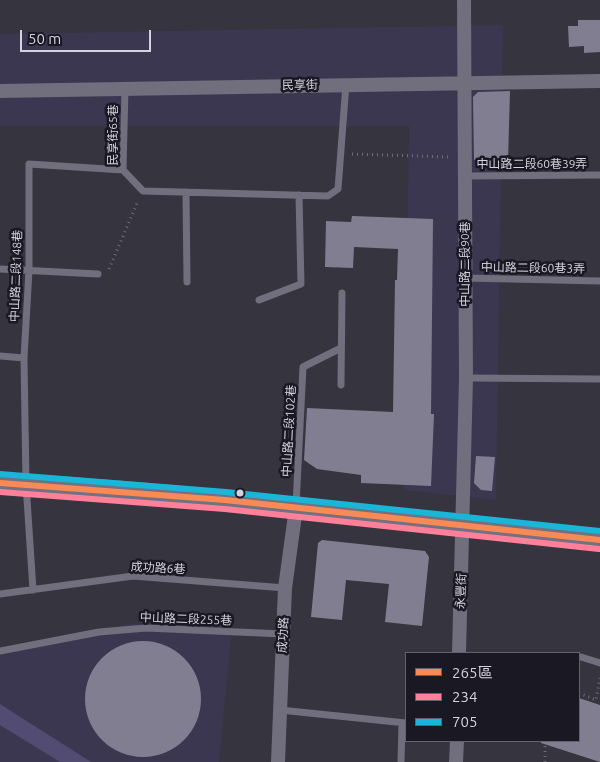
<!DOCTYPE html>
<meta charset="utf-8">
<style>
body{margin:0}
#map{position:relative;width:600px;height:762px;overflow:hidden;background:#36343f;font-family:Ubuntu,"Noto Sans TC",sans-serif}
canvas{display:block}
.legend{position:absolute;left:405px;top:652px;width:175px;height:90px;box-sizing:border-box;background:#1a1822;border:1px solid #64626e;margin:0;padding:6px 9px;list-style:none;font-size:15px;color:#d4d2e0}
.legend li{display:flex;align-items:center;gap:10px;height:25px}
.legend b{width:25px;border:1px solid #64626e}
.scale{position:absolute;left:20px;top:30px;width:131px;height:22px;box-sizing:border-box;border:2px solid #d4d2e0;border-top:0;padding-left:6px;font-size:15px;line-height:18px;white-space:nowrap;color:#d4d2e0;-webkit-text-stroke:4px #1a1822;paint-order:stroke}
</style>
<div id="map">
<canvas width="600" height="762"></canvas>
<ul class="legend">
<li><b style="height:6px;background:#f98a56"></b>265區</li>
<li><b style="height:6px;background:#ff8098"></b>234</li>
<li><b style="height:6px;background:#1ab6d8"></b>705</li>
</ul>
<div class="scale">50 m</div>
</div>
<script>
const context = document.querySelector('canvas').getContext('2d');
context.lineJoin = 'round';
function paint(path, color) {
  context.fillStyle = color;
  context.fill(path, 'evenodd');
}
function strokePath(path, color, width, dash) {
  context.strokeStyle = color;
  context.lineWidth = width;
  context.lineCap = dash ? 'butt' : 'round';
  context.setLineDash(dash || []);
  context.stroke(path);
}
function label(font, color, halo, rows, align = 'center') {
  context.font = font + ' Ubuntu,"Noto Sans TC",sans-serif';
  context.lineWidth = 5;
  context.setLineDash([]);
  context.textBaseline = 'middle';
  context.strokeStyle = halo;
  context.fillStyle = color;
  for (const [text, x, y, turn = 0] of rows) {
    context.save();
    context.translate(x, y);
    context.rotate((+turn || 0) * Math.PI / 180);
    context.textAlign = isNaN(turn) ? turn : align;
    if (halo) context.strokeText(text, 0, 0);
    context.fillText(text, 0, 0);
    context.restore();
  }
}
const built = new Path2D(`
 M 503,25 L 496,500 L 404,490 L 409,126 L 0,126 L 0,34 Z
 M 130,624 L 232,626 L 219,762 L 0,762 L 0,649 Z`);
const green = new Path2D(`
 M 0,704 L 91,762 L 60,762 L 0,725 Z`);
const building = new Path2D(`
 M 578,20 L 600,20 L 600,52 L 584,53 L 584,46 L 569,47 L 568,26 L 578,26 Z
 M 510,91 L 508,161 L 474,160 L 473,97 L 478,92 Z
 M 352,216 L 433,219 L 431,414 L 434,414 L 431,486 L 361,483 L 361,475 L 317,469 L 304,460 L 307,408 L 393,412 L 395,280 L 397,280 L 398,249 L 354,247 L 353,268 L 325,267 L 326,221 L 351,222 Z
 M 476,456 L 495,457 L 492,491 L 481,490 L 474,483 Z
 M 322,540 L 425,551 L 429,557 L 422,626 L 385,622 L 389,584 L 346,580 L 342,620 L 311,617 L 318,543 Z
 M85 699a58 58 0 1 1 116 0a58 58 0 1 1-116 0Z
 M 579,698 L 600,705 L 600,762 L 541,743 L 541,741 L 579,741 Z`);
const path = new Path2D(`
 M 352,154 L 450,157
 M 109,269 L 138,201
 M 579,693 L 596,700 L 600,678
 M 545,741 L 545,762`);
const lane = new Path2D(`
 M 125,89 L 123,170 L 143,191 L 328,196 L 338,189 L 346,84
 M 465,176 L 600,175
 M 186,192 L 187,282
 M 0,269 L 98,274
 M 465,278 L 600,281
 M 259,300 L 301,284 L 299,195
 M 0,356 L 24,358
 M 466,378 L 600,379
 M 341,385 L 342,293
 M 296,505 L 303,367 L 341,348
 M 33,590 L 26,484 L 24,358 L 29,270 L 29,164 L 123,170
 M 0,594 L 133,576 L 285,588
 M 0,651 L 99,632 L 146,628 L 283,634
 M 581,657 L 600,663
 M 280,710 L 406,723
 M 401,762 L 402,723`);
const street = new Path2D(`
 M 0,91 L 600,81
 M 459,653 L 466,378 L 464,0
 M 278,762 L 285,588 L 296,508
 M 456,762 L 457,741`);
const secondary = new Path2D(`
 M 0,483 C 201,492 400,522 600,540`);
const bus1 = new Path2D(`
 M 0,483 L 225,500 L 600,540`);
const bus2 = new Path2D(`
 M 0,492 L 225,509 L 599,549`);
const bus3 = new Path2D(`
 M 0,474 L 226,492 L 600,531`);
const markers = [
 [240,493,4.5,"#d4d2e0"]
];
const streetNames = [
 ["民享街",300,85,-1],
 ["民享街65巷",113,135,-90],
 ["中山路二段60巷39弄",532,164],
 ["中山路二段90巷",465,264,-90],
 ["中山路二段60巷3弄",533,268,1],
 ["中山路二段148巷",16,276,-88],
 ["中山路二段102巷",289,431,-87],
 ["成功路6巷",158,568,3],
 ["永豐街",461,591,-88],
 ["中山路二段255巷",186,619,2],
 ["成功路",283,635,-87]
];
paint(built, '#3c3750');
paint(green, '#534c72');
paint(building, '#827e92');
strokePath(path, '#706d7a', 3, [1, 4]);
strokePath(lane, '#716e7d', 7);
strokePath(street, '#716e7d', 14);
strokePath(secondary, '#737082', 20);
strokePath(bus1, '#f98a56', 6);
strokePath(bus2, '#ff8098', 6);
strokePath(bus3, '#1ab6d8', 6);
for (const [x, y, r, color] of markers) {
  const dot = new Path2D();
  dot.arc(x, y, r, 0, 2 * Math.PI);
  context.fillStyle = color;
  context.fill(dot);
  strokePath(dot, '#1a1822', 2);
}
label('12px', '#d4d2e0', '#1a1822', streetNames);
</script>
